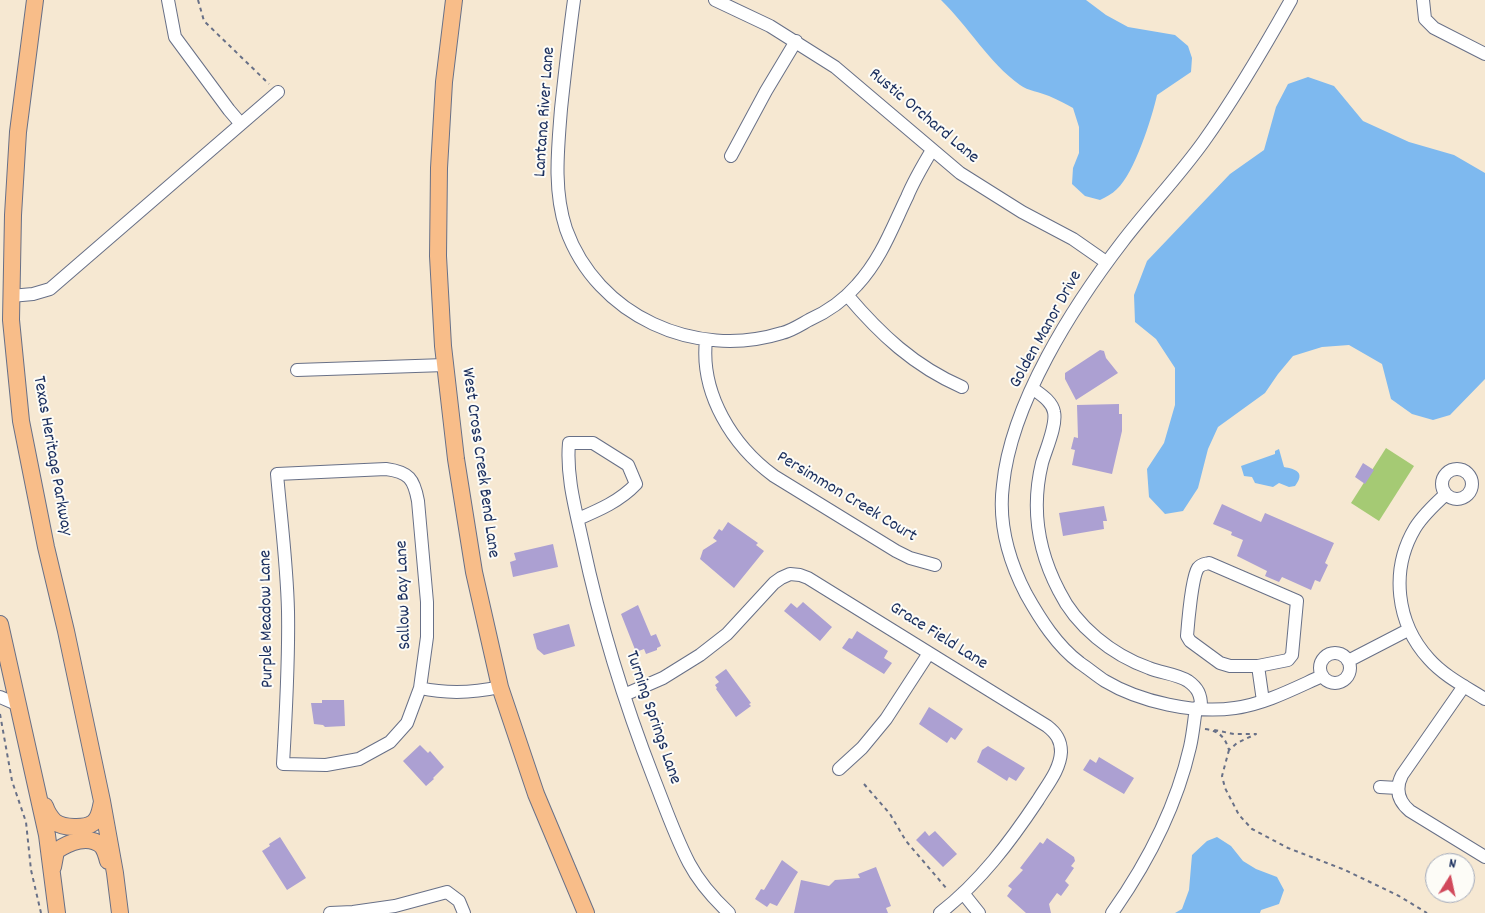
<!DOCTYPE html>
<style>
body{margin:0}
#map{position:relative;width:1485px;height:913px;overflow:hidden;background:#f6e8d2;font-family:Dekko,sans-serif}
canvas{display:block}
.north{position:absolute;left:1425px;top:853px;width:50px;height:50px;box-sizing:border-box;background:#fdfcf7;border:1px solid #a3aaba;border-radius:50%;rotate:10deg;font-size:14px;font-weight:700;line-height:20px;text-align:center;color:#1b2f5e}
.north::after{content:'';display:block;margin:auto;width:18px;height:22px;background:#d1495b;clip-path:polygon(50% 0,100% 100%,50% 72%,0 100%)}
</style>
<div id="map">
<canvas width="1485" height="913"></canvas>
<div class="north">N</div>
</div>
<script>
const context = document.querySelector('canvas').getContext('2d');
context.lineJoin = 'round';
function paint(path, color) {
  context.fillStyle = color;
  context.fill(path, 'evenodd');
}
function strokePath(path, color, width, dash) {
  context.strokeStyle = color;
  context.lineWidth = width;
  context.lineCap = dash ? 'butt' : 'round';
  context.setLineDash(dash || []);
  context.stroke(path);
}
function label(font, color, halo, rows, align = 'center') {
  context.font = font + ' Dekko,sans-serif';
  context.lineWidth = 4;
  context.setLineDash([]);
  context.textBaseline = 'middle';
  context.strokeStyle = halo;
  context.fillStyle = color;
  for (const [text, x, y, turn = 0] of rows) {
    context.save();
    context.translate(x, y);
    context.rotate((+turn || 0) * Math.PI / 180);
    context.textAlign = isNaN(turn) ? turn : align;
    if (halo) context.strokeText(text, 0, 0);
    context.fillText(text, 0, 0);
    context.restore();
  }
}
const green = new Path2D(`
 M 1386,448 L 1414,466 L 1379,521 L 1351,503 Z`);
const water = new Path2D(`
 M 941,0 L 1086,0 L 1106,15 L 1128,27 L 1175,35 L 1188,46 L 1192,58 L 1191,72 L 1157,95 C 1152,118 1134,174 1117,189 C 1112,194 1106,197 1100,200 L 1085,196 L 1072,184 L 1073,168 L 1079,153 L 1079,127 L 1073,108 C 1066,104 1058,100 1049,96 C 1040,92 1028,91 1020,85 C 988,62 969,27 941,0 Z
 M 1308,77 L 1334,86 L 1363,121 L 1409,142 L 1454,155 L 1485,173 L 1485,379 L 1450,415 L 1433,420 L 1412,414 L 1391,399 L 1382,364 L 1349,345 L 1322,347 L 1293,356 L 1278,374 L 1265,393 L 1218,427 L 1208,449 L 1198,488 L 1183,511 L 1165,514 L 1149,497 L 1147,469 L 1164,443 L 1175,405 L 1175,368 L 1156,339 L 1135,322 L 1134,295 L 1147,261 L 1230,174 L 1264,150 L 1276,107 L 1288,84 Z
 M 1279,449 L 1284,467 C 1295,469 1306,472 1295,486 L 1289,487 L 1279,483 L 1273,487 L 1255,483 L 1252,477 L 1244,476 L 1241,466 L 1275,454 L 1275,451 Z
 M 1217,837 L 1231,846 L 1243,861 L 1256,869 L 1277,877 L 1284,890 L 1279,904 L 1261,910 L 1260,913 L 1175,913 L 1182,909 L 1189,890 L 1192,855 L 1207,841 Z`);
const building = new Path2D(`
 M 1100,350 L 1104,351 L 1106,358 L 1118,373 L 1076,400 L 1065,379 L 1065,373 Z
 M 1119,404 L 1119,414 L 1122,414 L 1122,431 L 1112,474 L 1072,465 L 1075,450 L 1071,449 L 1074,437 L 1078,438 L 1077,405 Z
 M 1363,463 L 1374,470 L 1365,484 L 1355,477 Z
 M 1222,504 L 1261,522 L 1265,513 L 1334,543 L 1325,563 L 1328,565 L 1320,582 L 1315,580 L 1311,590 L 1282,577 L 1279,582 L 1265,576 L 1267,571 L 1237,556 L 1243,540 L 1231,535 L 1232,532 L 1213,524 Z
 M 1104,506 L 1107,521 L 1103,521 L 1104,529 L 1063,536 L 1059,513 Z
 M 728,522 L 758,543 L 756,545 L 764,551 L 734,588 L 700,559 L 703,550 L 717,541 L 713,538 L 719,529 L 722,531 Z
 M 553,544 L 558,567 L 513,577 L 510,562 L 516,560 L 514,553 Z
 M 803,602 L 832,627 L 820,641 L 784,611 L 791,603 L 797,608 Z
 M 638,605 L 651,636 L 656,634 L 661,646 L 657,648 L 657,650 L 646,654 L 644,649 L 636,652 L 621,614 Z
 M 569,624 L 575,646 L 544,655 L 537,649 L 533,634 Z
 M 857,631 L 888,651 L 884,658 L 892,663 L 884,674 L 842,648 L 849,638 L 852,639 Z
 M 726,669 L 751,703 L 749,704 L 751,706 L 736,717 L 716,689 L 717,688 L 715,685 L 719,682 L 715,677 Z
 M 322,700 L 344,700 L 345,726 L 325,727 L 323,725 L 314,724 L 311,703 L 322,703 Z
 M 929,707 L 963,729 L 955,740 L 951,737 L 947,743 L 919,724 Z
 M 420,745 L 428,753 L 430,751 L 444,767 L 433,778 L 434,779 L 426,786 L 403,761 Z
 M 988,746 L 1025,768 L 1016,781 L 1009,777 L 1007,781 L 977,762 L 982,750 Z
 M 1099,757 L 1134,778 L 1124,794 L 1083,770 L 1090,759 L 1096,763 Z
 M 925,831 L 929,836 L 935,831 L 957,854 L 943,867 L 916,840 Z
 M 280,837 L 306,878 L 287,890 L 262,851 L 270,846 L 269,844 Z
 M 1047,838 L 1074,857 L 1075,861 L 1071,866 L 1074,868 L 1065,881 L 1069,885 L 1061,896 L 1057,893 L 1049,904 L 1051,913 L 1026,913 L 1007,896 L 1012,889 L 1008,886 L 1023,870 L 1020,868 L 1040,842 L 1043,844 Z
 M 782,860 L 798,872 L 777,906 L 770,903 L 767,907 L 755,899 L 761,889 L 764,890 Z
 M 876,867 L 891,906 L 886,908 L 888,913 L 794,913 L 801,880 L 829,886 L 835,880 L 860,878 L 858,874 Z`);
const path = new Path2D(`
 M 198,0 L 204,21 L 269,84
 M 0,714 L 12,781 L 26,822 L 31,870 L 41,913
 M 1205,729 C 1219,731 1225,737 1229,750 L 1237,743 L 1256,734 L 1234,734 L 1214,730
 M 1229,750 L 1222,776 L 1225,788 L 1239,815 L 1252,829 L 1288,848 L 1345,870 L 1399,896 L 1427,913
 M 864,784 L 890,814 L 906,841 L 947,889`);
const minor = new Path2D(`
 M 168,0 L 175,37 L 229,110 L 241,124
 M 574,0 C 569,36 565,72 561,109 C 558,148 553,190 566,229 C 597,316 695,360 782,333 C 791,331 800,325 809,320 C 827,312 844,300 857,285 C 881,259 892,228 907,197 C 914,180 923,165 932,150
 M 715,0 L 770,26 L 835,67 L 960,173 L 1022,212 L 1073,239 L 1106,262
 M 1291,0 C 1264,48 1236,96 1204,141 C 1179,176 1149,207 1123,241 C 1073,306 1011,403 1003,485 C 998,523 1009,561 1026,594 C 1040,619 1057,646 1080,663 C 1089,669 1097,676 1105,681 C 1140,702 1195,714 1235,708 C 1265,704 1295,688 1322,676
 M 1423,0 L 1425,19 L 1434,28 L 1485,54
 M 731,156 L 766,91 L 796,41
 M 847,295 C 880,334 914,366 962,387
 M 11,296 L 33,294 L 50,289 L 278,92
 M 706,340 C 700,394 733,446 774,476 L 896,551 L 910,558 L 935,565
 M 297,370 L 445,365
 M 1032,388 C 1040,394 1052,401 1054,412 C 1057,425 1046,449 1042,463 C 1031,508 1038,551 1059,591 C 1076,626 1112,655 1149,668 C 1161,673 1177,674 1188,681 C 1198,688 1201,695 1201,706 L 1196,708 C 1194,721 1193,734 1190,747 C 1176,808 1148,862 1112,913
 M 386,469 C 409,472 414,479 418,501 L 427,602 L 427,637 L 420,688 L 407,723 L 390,742 L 359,759 L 326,765 L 283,764 C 286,713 289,662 288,611 C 287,565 281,520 277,474 Z
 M1442 484a15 15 0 1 1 30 0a15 15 0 1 1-30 0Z
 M 1446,494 C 1435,504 1423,515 1415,528 C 1390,570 1396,623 1429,659 C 1444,676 1466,687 1485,699
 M 578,519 C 599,510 620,501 636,484 L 628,465 L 593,443 L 569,443 C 566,477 576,511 583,544 C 600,624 624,702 654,779 C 665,807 675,836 689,863 C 699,882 713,898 729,913
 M1320 668a15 15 0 1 1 30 0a15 15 0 1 1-30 0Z
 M 1348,661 L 1408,630
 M 1258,666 L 1230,666 L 1220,663 L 1190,641 L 1187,636 C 1188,623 1192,577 1198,568 C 1201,564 1205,564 1209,563 L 1297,601 L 1292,655 L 1288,660 L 1258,666 L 1263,701
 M 1464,686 L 1402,775 C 1395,789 1398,801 1410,811 L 1485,857
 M 420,688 C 447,694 473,693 500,687
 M 624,695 L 663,678 L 700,655 L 727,634 L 774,583 L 781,578 L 790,574 L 800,575 L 808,578 L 1047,726 C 1056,733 1061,740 1061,752 C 1060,770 1047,785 1038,800 C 1010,842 980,882 940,913
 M 0,697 L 14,703 L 19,708
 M 839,769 L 862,748 L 886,719 L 929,653
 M 1380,787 L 1398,788
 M 963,893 L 979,913
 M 330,913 L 353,912 L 395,906 L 447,892 L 459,901 L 464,913`);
const major = new Path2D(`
 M 35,0 L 18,132 L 13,215 L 11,320 L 21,421 L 46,547 L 66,631 L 102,801 L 115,873 L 120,913
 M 454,0 L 444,82 L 439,168 L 438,256 L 443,346 L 456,459 L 474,572 L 500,687 L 536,794 L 586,913
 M 0,624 L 47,835 L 57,913
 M 45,806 C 47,812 50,817 55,822 C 63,828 85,829 93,823 C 100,818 100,809 102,802
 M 53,867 L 56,851 C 69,842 89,834 102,846 C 105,850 107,857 108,861`);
const streetNames = [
 ["Lantana River Lane",546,112,-86],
 ["Rustic Orchard Lane",923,117,40],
 ["Golden Manor Drive",1047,330,-61],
 ["Texas Heritage Parkway",51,456,80],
 ["West Cross Creek Bend Lane",479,463,82],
 ["Persimmon Creek Court",846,498,31],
 ["Sallow Bay Lane",405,595,-92],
 ["Purple Meadow Lane",268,619,-91],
 ["Grace Field Lane",938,637,32],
 ["Turning Springs Lane",652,718,71]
];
paint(green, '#a5ca74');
paint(water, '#7eb9ef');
paint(building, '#aca0d2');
strokePath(minor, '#687087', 14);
strokePath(major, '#687087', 18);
strokePath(path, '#687087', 2, [4, 4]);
strokePath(minor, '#fff', 12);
strokePath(major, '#f8bd89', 16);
label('18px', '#1b2f5e', '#fdfcf7', streetNames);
</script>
